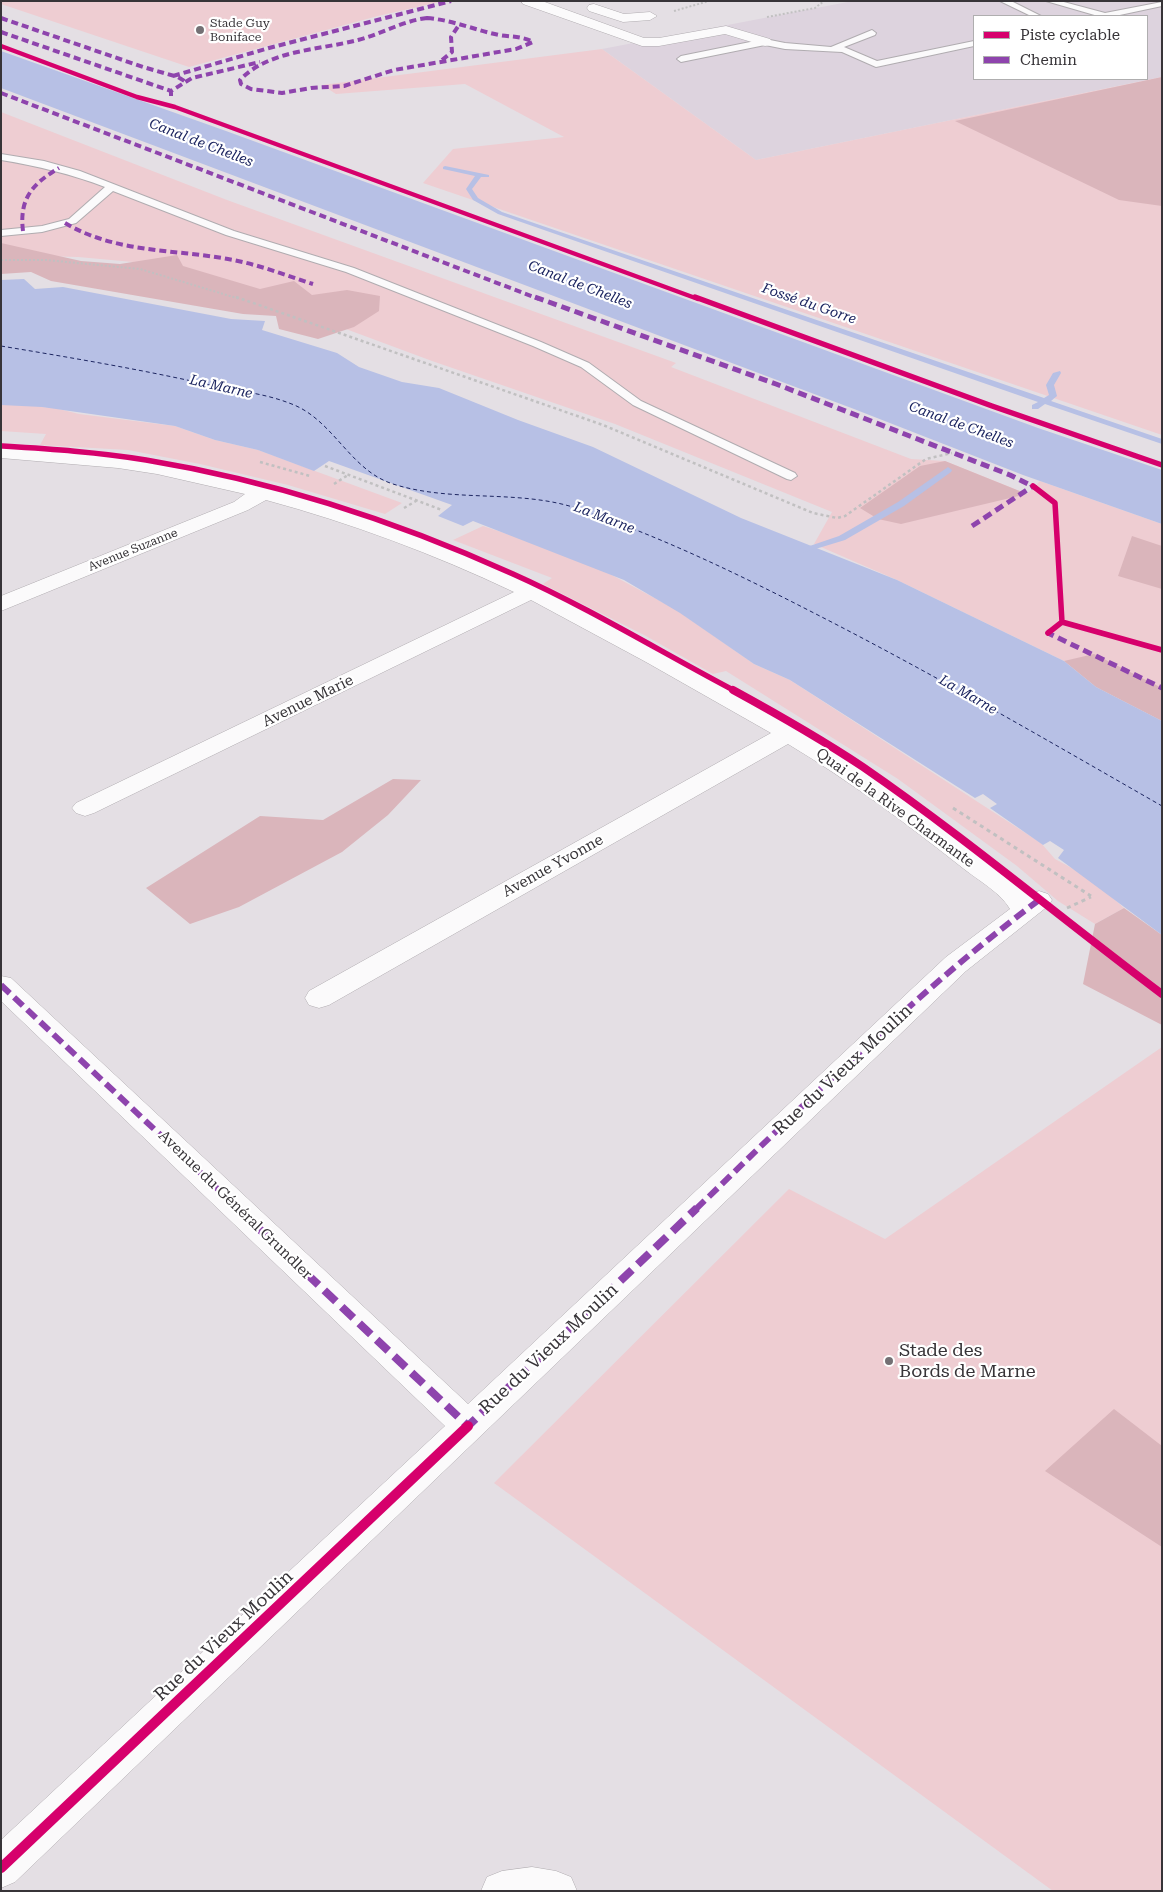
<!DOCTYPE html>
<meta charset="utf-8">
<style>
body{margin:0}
#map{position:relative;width:1163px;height:1892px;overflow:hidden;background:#e4dfe4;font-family:"Roboto Serif",serif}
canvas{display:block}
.frame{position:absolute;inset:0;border:2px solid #373438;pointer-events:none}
.legend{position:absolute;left:973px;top:15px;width:175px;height:65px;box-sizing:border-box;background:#fff;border:1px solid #afaeaf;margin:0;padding:6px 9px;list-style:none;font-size:15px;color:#373438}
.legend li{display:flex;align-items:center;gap:10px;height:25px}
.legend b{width:25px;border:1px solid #afaeaf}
</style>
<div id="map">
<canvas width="1163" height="1892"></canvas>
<div class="frame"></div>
<ul class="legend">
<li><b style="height:6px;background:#d6006c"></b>Piste cyclable</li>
<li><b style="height:6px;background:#8e44ad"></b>Chemin</li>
</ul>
</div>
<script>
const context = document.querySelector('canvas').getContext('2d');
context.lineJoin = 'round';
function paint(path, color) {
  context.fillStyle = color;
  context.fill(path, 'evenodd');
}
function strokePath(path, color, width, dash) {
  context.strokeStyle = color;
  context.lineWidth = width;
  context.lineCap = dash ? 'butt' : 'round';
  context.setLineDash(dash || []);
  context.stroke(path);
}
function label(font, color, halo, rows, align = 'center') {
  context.font = font + ' "Roboto Serif",serif';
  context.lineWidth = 4.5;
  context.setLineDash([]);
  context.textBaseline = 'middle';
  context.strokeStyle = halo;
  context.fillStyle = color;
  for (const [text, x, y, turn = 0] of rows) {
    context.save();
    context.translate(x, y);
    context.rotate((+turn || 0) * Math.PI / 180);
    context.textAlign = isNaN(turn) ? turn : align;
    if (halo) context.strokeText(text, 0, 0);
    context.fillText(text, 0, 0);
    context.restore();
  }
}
const built = new Path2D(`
 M 853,1 L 1162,1 L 1162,77 L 756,160 L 602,49 ZM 974,16 L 1147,16 L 1147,79 L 974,79 Z`);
const green = new Path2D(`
 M 1,1 L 444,1 L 378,16 L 189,67 L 1,4 Z
 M 602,49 L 756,160 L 1162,77 L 1162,435 L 423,183 L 453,149 L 564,137 L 465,84 L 336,94 L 322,85 Z
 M 1,112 L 227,200 L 676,363 L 671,367 L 911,459 L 945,461 L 1027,494 L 1040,481 L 1162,524 L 1162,721 L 1096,687 L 1064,661 L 897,580 L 814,544 L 832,512 L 615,424 L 432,361 L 284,306 L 155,264 L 78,257 L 1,255 Z
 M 1,404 L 36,404 L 42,407 L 55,408 L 79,414 L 175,426 L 215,440 L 258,450 L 402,503 L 385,514 L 288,485 L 200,464 L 128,450 L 40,445 L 46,434 L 1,431 Z
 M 483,526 L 551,548 L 608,573 L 677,610 L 754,664 L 790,680 L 1041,843 L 1055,859 L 1092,879 L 1124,908 L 1095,924 L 1058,901 L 1017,866 L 898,779 L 726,671 L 713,674 L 646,636 L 543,584 L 552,578 L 453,540 Z
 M 1162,1047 L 1162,1891 L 1053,1891 L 494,1483 L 789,1189 L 885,1239 Z`);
const forest = new Path2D(`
 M 1162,77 L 1162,206 L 1119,200 L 955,121 Z
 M 1,243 L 81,261 L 120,264 L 177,255 L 183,266 L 260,289 L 294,281 L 312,295 L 347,290 L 380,296 L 379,311 L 354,327 L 318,339 L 279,329 L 276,316 L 243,314 L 51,281 L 31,272 L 1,274 Z
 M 945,461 L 1027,494 L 901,524 L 878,519 L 860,508 L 920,466 Z
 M 1132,536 L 1162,546 L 1162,589 L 1118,576 Z
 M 1094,654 L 1162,688 L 1162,721 L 1096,687 L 1064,661 Z
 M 393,779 L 421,780 L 388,815 L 342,852 L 239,907 L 190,924 L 146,888 L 260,816 L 323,820 Z
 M 1124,908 L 1162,935 L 1162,1025 L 1083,984 L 1095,924 Z
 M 1114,1409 L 1162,1446 L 1162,1547 L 1045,1471 Z`);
const water = new Path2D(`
 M 1,51 L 226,131 L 1038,428 L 1162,470 L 1162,524 L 1023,475 L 854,409 L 1,88 Z
 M 24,279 L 35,289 L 63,287 L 231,319 L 265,321 L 262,330 L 337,353 L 359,367 L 402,382 L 439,388 L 518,420 L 593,447 L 741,518 L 897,580 L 1064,661 L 1096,687 L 1162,721 L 1162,935 L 1058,858 L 1064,850 L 1050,841 L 1043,845 L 990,808 L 997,804 L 983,794 L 975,798 L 790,680 L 754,664 L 680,613 L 624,580 L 473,521 L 463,526 L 438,516 L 452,505 L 329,461 L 314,471 L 258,450 L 215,440 L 175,426 L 42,407 L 1,405 L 1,280 Z`);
const stream = new Path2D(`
 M 445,166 L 489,175 L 489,177 L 481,177 L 472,189 L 478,198 L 502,212 L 1044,398 L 1049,395 L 1046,385 L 1053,373 L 1060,371 L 1061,373 L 1054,385 L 1057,396 L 1051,401 L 1162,439 L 1162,444 L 1045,404 L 1038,409 L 1032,409 L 1032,405 L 1038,402 L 498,214 L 473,200 L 466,189 L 475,176 L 443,169 L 443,167 Z
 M 948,467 L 952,470 L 951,472 L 904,506 L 845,540 L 799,554 L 795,551 L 839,536 L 898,502 Z`);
const ferry = new Path2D(`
 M 1,346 C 73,358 144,370 214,386 C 239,391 266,394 289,403 C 333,418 349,470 393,484 C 453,503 517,489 576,508 C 657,535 734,572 810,611 C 930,672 1045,739 1162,806`);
const pathFar2 = new Path2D(`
 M 674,11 L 709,1
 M 767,17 L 815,8 L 824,1
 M 1,260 L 46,260 L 140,269 L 240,299`);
const pathFar1 = new Path2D(`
 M 236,297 L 603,425 L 813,513 L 837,518 L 845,516 L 926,459 L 952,453
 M 260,462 L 310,476
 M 325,466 L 442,510
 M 334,484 L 348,475
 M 404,508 L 416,501`);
const path = new Path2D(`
 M 953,808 L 1091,896
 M 1067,908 L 1091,897`);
const lane = new Path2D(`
 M 1000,1 L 1011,1 L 1041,16 L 1031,16 Z
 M 1046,1 L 1060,1 L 1105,13 L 1162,2 L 1162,6 L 1115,16 L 1098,16 Z
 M 872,30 L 876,33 L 875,35 L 844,47 L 877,61 L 974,41 L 974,46 L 876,67 L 842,52 L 785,49 L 765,45 L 681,62 L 677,59 L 681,56 L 765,39 L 785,43 L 831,47 Z
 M 1,154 L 44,161 L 80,171 L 234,231 L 354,268 L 541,342 L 589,363 L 641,401 L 795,473 L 797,476 L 791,480 L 787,479 L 633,405 L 581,367 L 533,346 L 346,272 L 226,235 L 113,191 L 76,223 L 42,232 L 1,236 L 1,230 L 42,226 L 69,219 L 105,187 C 71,174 38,166 1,160 Z`);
const street = new Path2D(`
 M 521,1 L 542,1 L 644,38 L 659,38 L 726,26 L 770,39 L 772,42 L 770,45 L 765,46 L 725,34 L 659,46 L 642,46 L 523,4 Z
 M 594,4 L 624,14 L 650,12 L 657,16 L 650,20 L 623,22 L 589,11 L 587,8 L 589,5 Z
 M 1,446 C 46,449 91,451 136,458 C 263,478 390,518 506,571 C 566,599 624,631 681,662 C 742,696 803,730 861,768 C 914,803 964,843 1014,882 L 1028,895 L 1039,891 L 1048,894 L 1052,900 L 1048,906 L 966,971 L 15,1882 L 1,1888 L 1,1840 L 445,1426 L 1,1001 L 1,976 L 11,978 L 468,1404 L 946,957 L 1010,909 C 1001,893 978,880 964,869 C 907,824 850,781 788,744 L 329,1005 L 319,1008 L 309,1005 L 305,998 L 309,991 L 771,733 L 646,662 L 531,600 L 94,813 L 85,816 L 76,813 L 72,808 L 76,803 L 514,592 C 434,554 351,523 266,500 L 248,510 L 1,611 L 1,596 L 234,502 L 245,494 L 157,474 L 118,468 L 1,458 Z
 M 532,1867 L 556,1871 L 571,1877 L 577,1891 L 481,1891 L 487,1877 L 502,1871 Z`);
const quietFar3 = new Path2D(`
 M 1,18 L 143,67 L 178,77 L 186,82
 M 427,18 C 452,20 475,30 499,35 C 511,37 522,36 533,42 L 516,49 L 394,70 L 344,86 L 311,88 L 282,93 L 251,89 L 241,84 L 240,80 C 268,50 320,50 358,40 C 382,34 402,21 427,18 Z
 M 1,32 L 171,91
 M 442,60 L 452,52 L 451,37 L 459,25
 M 173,76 L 269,48 L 451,1
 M 1,93 L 539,299
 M 171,96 L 171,91 L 192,78 L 260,62
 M 65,223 C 115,253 173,249 228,259 C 257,264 285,275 313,284
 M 23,231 C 19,199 32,184 59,168`);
const quietFar2 = new Path2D(`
 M 535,297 L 776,384 L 1010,475 L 1036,488
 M 972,526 L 1033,486
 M 1050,631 L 1048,633 L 1162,688`);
const quietFar1 = new Path2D(`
 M 1,985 L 239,1209
 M 696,1209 C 806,1103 916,992 1039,900`);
const quiet = new Path2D(`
 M 237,1208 L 468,1426 L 697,1208`);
const cyclewayFar3 = new Path2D(`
 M 1,46 L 137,97 L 175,107 L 698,299`);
const cyclewayFar2 = new Path2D(`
 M 695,297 L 992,406 L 1162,465
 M 1,446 C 49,449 98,452 146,460 C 273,481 396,521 513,574 C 589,608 661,652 735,691
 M 1033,486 L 1055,503 L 1062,622 L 1048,633
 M 1062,622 L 1162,650`);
const cyclewayFar1 = new Path2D(`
 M 733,690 C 777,714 821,739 863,767 C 966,838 1062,919 1162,994`);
const cycleway = new Path2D(`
 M 1,1868 L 468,1426`);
const markers = [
 [200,30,5,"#747074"],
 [889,1361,5,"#747074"]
];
const farPoinames = [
 ["Stade Guy",210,23],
 ["Boniface",210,37]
];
const farStreetnames = [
 ["Avenue Suzanne",133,550,-22]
];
const farWaternames = [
 ["Canal de Chelles",201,143,21],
 ["Canal de Chelles",580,285,21],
 ["Fossé du Gorre",809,304,19],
 ["La Marne",221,387,13],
 ["Canal de Chelles",961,425,20],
 ["La Marne",604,518,21],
 ["La Marne",968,695,30]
];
const streetNames = [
 ["Avenue Marie",308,701,-26],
 ["Quai de la Rive Charmante",895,808,36],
 ["Avenue Yvonne",553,866,-29],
 ["Avenue du Général Grundler",235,1205,44]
];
const nearStreetnames = [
 ["Rue du Vieux Moulin",843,1070,-43],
 ["Rue du Vieux Moulin",549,1349,-43],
 ["Rue du Vieux Moulin",224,1636,-43]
];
const nearPoinames = [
 ["Stade des",899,1351],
 ["Bords de Marne",899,1372]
];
paint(built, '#ddd3de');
paint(green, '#eecdd2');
paint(forest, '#dab5bb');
paint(water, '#b7c0e5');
paint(stream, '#b7c0e5');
strokePath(ferry, '#1c2560', 1, [4, 3]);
strokePath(lane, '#b0acb0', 2);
strokePath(street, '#b0acb0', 1);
strokePath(pathFar2, '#c1c0c1', 2, [2, 2]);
strokePath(pathFar1, '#c1c0c1', 2.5, [3, 3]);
strokePath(path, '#c1c0c1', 3, [4, 4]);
paint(lane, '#fbfafb');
paint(street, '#fbfafb');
strokePath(quietFar3, '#8e44ad', 4, [7, 4]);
strokePath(quietFar2, '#8e44ad', 5, [9, 5]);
strokePath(quietFar1, '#8e44ad', 6, [12, 6]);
strokePath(quiet, '#8e44ad', 8, [16, 8]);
strokePath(cyclewayFar3, '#d6006c', 4.5);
strokePath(cyclewayFar2, '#d6006c', 5.5);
strokePath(cyclewayFar1, '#d6006c', 8);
strokePath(cycleway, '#d6006c', 10);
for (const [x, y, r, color] of markers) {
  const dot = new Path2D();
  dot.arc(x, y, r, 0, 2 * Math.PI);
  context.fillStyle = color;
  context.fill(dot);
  strokePath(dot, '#fff', 2);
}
label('12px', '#373438', '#fff', farPoinames, 'left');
label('12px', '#373438', '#fff', farStreetnames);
label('italic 14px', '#1c2560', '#fff', farWaternames);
label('15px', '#373438', '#fff', streetNames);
label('18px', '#373438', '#fff', nearStreetnames);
label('18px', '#373438', '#fff', nearPoinames, 'left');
</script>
